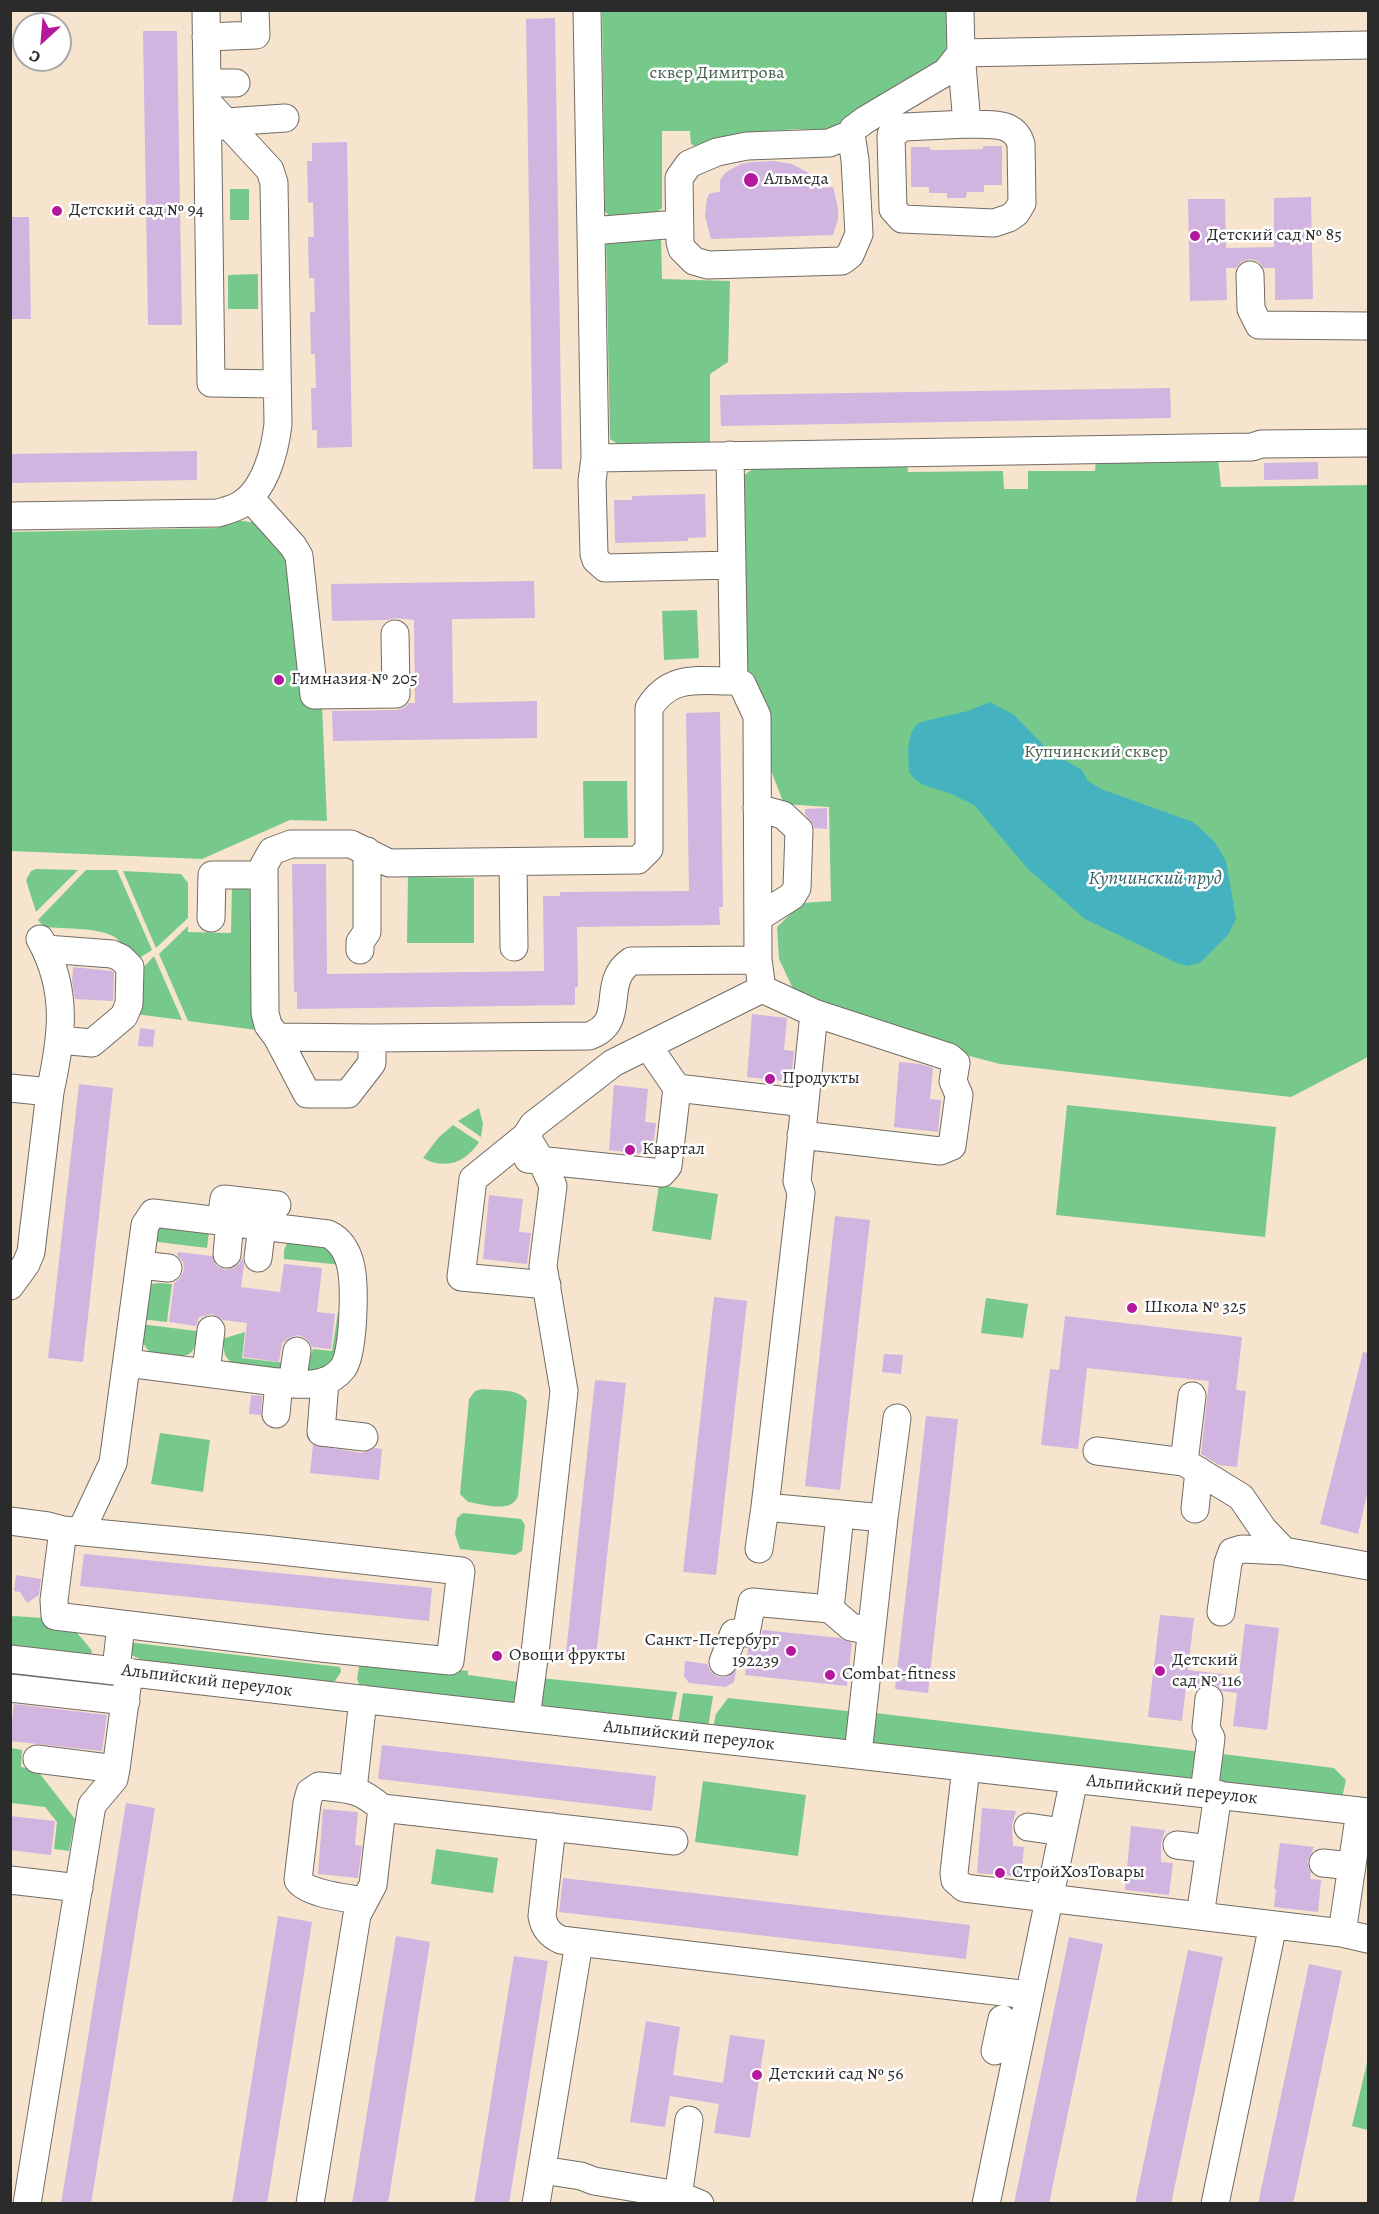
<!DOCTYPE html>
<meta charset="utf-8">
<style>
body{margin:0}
#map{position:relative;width:1379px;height:2214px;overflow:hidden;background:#f7e4ce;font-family:Alegreya,serif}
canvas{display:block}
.frame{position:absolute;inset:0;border:12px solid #2b2b2b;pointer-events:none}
.north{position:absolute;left:12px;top:12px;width:60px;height:60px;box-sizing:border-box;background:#fff;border:2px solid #aaa;border-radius:50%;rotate:206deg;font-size:16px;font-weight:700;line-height:24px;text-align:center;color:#2b2b2b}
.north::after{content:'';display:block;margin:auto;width:21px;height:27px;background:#b5179e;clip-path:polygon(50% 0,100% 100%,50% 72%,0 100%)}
</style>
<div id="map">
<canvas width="1379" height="2214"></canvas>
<div class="frame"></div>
<div class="north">С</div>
</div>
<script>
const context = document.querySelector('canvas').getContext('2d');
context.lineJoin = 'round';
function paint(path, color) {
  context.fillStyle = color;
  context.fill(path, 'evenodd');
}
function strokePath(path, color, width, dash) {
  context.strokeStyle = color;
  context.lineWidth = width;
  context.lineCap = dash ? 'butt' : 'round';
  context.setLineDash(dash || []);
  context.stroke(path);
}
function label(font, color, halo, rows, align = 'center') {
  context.font = font + ' Alegreya,serif';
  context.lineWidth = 5;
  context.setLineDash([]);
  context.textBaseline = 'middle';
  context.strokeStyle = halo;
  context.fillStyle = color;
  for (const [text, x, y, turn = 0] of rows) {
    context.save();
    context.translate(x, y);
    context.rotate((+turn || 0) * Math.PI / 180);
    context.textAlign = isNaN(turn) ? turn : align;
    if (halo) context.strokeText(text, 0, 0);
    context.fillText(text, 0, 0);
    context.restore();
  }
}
const green = new Path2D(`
 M 602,11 L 947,11 L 947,44 L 943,58 L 830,130 L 795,129 L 743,133 L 695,146 L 691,144 L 690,131 L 662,131 L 662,208 L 657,212 L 609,216 L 605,211 Z
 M 230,189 L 249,189 L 249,220 L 230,220 Z
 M 661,238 L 662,279 L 730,281 L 728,362 L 710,374 L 710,443 L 618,444 L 610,439 L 606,241 Z
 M 258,274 L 258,309 L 228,309 L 228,275 Z
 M 1218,458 L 1221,487 L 1368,485 L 1368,1057 L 1291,1097 L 1000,1064 L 954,1052 L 796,995 L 779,959 L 777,927 L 802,903 L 831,901 L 829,807 L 784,804 L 769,765 L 768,705 L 743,662 L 740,478 L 757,466 L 907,462 L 908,472 L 1003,471 L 1004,489 L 1028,489 L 1028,471 L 1095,471 L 1096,459 Z
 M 226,519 L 259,523 L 288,550 L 322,705 L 327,821 L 290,820 L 202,859 L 11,851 L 11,532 L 218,528 Z
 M 697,610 L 699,658 L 664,660 L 662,611 Z
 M 583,781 L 627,781 L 628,838 L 584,838 Z
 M 36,869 L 78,870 L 36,912 L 26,880 L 31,871 Z
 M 86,870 L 117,870 L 152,950 L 133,962 C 128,954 123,944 116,938 C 101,927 63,929 44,927 L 38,920 Z
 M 123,871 L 181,874 L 188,883 L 188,918 L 156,948 Z
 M 408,877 L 474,878 L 474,943 L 407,943 Z
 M 232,886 L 252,886 L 264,1031 L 188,1021 L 159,954 L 188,926 L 188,932 L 231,933 Z
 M 154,956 L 182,1020 L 135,1014 L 143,968 Z
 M 1067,1105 L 1276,1127 L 1265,1237 L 1056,1215 Z
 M 479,1108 L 483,1124 L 481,1137 L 458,1121 Z
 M 453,1125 L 479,1142 C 466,1163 444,1170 423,1158 L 438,1138 Z
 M 659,1185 L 718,1194 L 711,1240 L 652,1231 Z
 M 156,1224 L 210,1224 L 207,1248 L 158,1242 L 154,1240 Z
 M 322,1238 L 342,1265 L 284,1259 L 284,1250 L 289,1239 Z
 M 159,1283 L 172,1284 L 167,1322 L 140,1319 L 150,1284 Z
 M 986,1298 L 1028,1304 L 1023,1338 L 981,1333 Z
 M 338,1312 L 346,1313 L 338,1364 L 302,1378 L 313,1349 L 332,1351 Z
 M 140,1324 L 197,1331 C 196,1337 196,1345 193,1350 C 187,1361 157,1358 149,1351 C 141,1343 141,1335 140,1324 Z
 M 245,1332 L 242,1358 L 285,1363 L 285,1371 L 233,1366 L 225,1355 L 222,1339 Z
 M 482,1389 C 497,1391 519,1388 527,1401 L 518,1496 C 512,1514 483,1504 468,1502 L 460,1494 L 469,1399 L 475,1391 Z
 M 160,1433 L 210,1440 L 203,1492 L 151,1484 Z
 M 463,1513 L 521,1519 L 525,1525 L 522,1551 L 515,1555 L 460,1549 L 455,1534 L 457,1518 Z
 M 11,1616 C 26,1617 56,1617 68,1626 C 77,1631 86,1643 92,1651 L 91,1655 L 11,1647 Z
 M 127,1642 L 340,1667 L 341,1672 L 335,1681 L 330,1682 L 145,1661 L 131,1655 Z
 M 373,1660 L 468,1671 L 468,1675 L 526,1683 L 518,1700 L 512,1703 L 360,1686 L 357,1679 L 359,1667 Z
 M 540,1678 L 677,1692 L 671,1723 L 541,1709 L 538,1702 Z
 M 683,1693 L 713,1696 L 708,1728 L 678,1724 Z
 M 728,1698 L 856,1712 L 847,1743 L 713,1728 L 716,1714 Z
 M 867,1712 L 1202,1752 L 1197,1780 L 870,1746 Z
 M 11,1748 L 22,1750 L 21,1767 L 37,1770 L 75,1819 L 69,1851 L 54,1849 L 57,1822 L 45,1807 L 11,1803 Z
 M 1215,1753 L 1334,1768 L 1346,1780 L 1342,1798 L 1217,1783 Z
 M 703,1781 L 806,1795 L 798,1856 L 695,1842 Z
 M 436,1849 L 498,1858 L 493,1893 L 431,1884 Z
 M 1367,2063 L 1368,2063 L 1368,2130 L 1352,2126 Z`);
const water = new Path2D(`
 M 990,702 L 1014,715 L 1049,751 L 1082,770 L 1088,781 L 1101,789 L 1193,822 L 1214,841 L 1226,861 L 1236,919 L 1228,935 L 1200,963 L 1187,966 L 1175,962 L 1085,919 L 1028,869 L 974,805 L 951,794 L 921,784 L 912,776 L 909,772 L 908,749 L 911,733 L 917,724 L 925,721 L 968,711 Z`);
const building = new Path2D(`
 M 555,18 L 562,469 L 533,469 L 526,19 Z
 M 143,31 L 177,31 L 182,325 L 148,325 Z
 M 347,142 L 352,447 L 317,448 L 317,430 L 312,430 L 311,388 L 316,388 L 315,354 L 311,354 L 310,312 L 315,312 L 314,278 L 309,278 L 308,237 L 314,237 L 313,202 L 308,203 L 307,161 L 312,161 L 312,143 Z
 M 983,146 L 1002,146 L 1002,185 L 984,185 L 984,192 L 967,192 L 966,198 L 947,198 L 947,193 L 929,193 L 929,187 L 911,187 L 911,147 L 930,147 L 930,150 L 948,150 L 983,149 Z
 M 774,161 L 792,164 L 809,173 L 810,182 L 820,182 L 821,188 L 833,187 L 838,208 L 838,219 L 833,235 L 711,239 L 705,216 L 707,198 L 710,193 L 720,192 L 720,180 L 726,172 L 741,164 L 751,162 Z
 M 1311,197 L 1313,299 L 1275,300 L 1275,268 L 1264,268 L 1258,261 L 1250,259 L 1241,262 L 1236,268 L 1226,268 L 1227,300 L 1190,301 L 1188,199 L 1225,199 L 1226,248 L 1274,247 L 1274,198 Z
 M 10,217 L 29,217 L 31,319 L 10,319 Z
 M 1170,388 L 1171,418 L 721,426 L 720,395 Z
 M 197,451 L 197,480 L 10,483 L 10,454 Z
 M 1318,462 L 1318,479 L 1264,480 L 1264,463 Z
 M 705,494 L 706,537 L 688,538 L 688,541 L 615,543 L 614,500 L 632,500 L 632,496 Z
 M 534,581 L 535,618 L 452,619 L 453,703 L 537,701 L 537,738 L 333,741 L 332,711 L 396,710 L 404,708 L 409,703 L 415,703 L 414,620 L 395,618 L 387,620 L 332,621 L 331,584 Z
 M 720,712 L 723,907 L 719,907 L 720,925 L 577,927 L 578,987 L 575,987 L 575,1005 L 297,1009 L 297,992 L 294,992 L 292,864 L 326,864 L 327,974 L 544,971 L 543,896 L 560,896 L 560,892 L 689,891 L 686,713 Z
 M 827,808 L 827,829 L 814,828 L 813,824 L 805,814 L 805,809 Z
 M 73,967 L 112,971 L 114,973 L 113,1001 L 75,999 L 72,982 Z
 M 752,1014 L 787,1018 L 784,1050 L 794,1051 L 791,1082 L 747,1077 Z
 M 140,1028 L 155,1030 L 153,1047 L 138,1046 Z
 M 899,1062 L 920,1064 L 933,1068 L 930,1099 L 941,1100 L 938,1132 L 894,1127 Z
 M 79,1084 L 113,1088 L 83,1362 L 48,1358 Z
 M 614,1085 L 648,1089 L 645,1122 L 656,1123 L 652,1155 L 609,1150 Z
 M 489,1195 L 523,1199 L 519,1232 L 531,1233 L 527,1264 L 483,1259 Z
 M 835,1216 L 870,1220 L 840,1490 L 805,1486 Z
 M 178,1252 L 212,1256 L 217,1266 L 226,1270 L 234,1268 L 239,1264 L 242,1257 L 244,1265 L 241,1287 L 280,1292 L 284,1264 L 322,1268 L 317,1312 L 335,1314 L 331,1349 L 312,1347 L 307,1339 L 299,1335 L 291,1337 L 282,1343 L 279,1362 L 243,1357 L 247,1323 L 223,1320 L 212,1314 L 199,1317 L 196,1326 L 169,1322 L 174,1283 L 180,1278 L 184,1270 L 183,1262 L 177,1255 Z
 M 714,1297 L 747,1301 L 716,1575 L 683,1572 Z
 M 1065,1316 L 1242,1337 L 1236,1390 L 1246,1391 L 1237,1467 L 1219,1465 L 1201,1454 L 1209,1381 L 1087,1368 L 1078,1449 L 1041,1445 L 1050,1369 L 1059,1370 Z
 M 1363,1352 L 1368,1353 L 1368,1490 L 1358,1534 L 1320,1524 Z
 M 884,1354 L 903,1355 L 901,1374 L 882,1372 Z
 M 595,1380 L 626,1383 L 596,1657 L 566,1653 Z
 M 251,1395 L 262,1396 L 261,1415 L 249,1414 Z
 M 926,1416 L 958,1419 L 928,1693 L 895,1689 Z
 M 313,1445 L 362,1453 L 374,1448 L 382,1449 L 379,1480 L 310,1473 Z
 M 84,1554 L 432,1588 L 429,1621 L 80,1586 Z
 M 16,1575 L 41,1579 L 39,1595 L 27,1603 L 20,1592 L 14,1591 Z
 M 1160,1615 L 1194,1618 L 1188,1670 L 1239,1676 L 1245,1624 L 1279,1628 L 1267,1730 L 1233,1726 L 1237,1693 L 1222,1691 L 1218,1686 L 1211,1683 L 1203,1684 L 1198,1688 L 1186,1687 L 1182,1721 L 1148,1717 Z
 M 763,1630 L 840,1638 L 852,1643 L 847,1686 L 745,1675 L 748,1648 L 758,1643 Z
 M 685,1661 L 707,1664 L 711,1672 L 718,1677 L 726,1677 L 736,1670 L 734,1682 L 726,1687 L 689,1683 L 684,1676 Z
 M 14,1704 L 107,1715 L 102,1751 L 10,1741 Z
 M 382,1745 L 656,1776 L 652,1811 L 378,1779 Z
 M 126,1803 L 155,1808 L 91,2204 L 61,2204 Z
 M 982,1808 L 1016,1811 L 1012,1825 L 1013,1846 L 1024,1847 L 1021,1877 L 977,1873 Z
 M 323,1809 L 358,1812 L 355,1845 L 362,1846 L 358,1878 L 318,1874 Z
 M 10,1816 L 55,1821 L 51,1855 L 10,1850 Z
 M 1131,1826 L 1165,1830 L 1161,1844 L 1161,1862 L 1173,1863 L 1169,1895 L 1125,1890 Z
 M 1280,1843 L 1314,1847 L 1307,1862 L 1311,1872 L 1310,1879 L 1321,1880 L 1318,1912 L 1274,1907 L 1276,1889 L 1274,1889 Z
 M 563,1878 L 970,1925 L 966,1959 L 559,1912 Z
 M 278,1916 L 312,1922 L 294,2036 L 267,2204 L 232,2204 Z
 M 396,1936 L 430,1942 L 388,2204 L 352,2204 Z
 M 1069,1937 L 1103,1944 L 1049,2204 L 1014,2204 Z
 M 1188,1950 L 1223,1957 L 1171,2204 L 1135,2204 Z
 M 514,1956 L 548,1961 L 509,2204 L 474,2204 Z
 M 1309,1964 L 1342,1971 L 1293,2204 L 1258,2204 Z
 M 646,2021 L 680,2027 L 673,2075 L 723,2083 L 730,2035 L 765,2040 L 750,2138 L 714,2133 L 719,2104 L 670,2096 L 665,2127 L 630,2122 Z`);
const minor = new Path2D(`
 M 206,10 L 211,383 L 277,384
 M 587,10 L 595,458 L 592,481 L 594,554 L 596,560 L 605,568 L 732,565
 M 960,10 L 961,53 L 1368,45
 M 206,37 L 256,35 L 255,10
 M 961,53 L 967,124
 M 208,83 L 236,83
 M 967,124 C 988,125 1014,120 1021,144 L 1022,203 L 1016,213 L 1009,218 L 994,223 L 902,219 L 893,209 L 891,135 L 904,127 Z
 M 216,128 L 226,122 L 285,118
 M 851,134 L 855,160 L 859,234 L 850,255 L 842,261 L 708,265 L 694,261 L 682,249 L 680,242 L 679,178 L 689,164 L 717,152 L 747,146 L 829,143 L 851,134 L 853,129 L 865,120 L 946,72 L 961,53
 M 591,231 L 678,224
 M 1250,275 L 1251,309 L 1259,325 L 1368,326
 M 730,455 L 734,681
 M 595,458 L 1252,447 L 1261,444 L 1368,443
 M 250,498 L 293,546 L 299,556 L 314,695 L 396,694 L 395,634
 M 10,516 L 218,513 C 225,511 233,509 240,505 C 265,490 275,451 278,424 L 274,183 L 270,170 L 208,103
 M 757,808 L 783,815 L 799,830 L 797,888 L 792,896 L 759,917
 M 513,862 L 514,947
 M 211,918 L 212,875 L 264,875
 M 46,949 L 112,954 L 121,958 L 130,967 L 129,1004 L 124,1016 L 92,1043 L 59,1040
 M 360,950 L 360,942 L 367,932 L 367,851
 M 758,960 L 631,961 C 599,983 629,1022 589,1036 L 372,1038 L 277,1037 L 268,1025 L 265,1013 L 264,865 L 272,851 L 291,844 L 351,844 L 389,863 L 638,860 L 649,849 L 649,708 C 670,674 698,681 734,681 L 742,684 L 757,716 L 758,960 L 762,989 L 814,1013 L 949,1057 L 956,1063 L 953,1081 L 959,1095 L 952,1146 L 940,1151 L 801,1135
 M 814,1013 L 797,1181 L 801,1193 L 765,1507 L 884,1518 L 858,1754
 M 277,1037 L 307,1094 L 348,1094 L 372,1063 L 372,1038
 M 648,1046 L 677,1088
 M 10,1088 L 50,1092
 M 528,1159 L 662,1173 L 668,1166 L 677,1088 L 805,1103
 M 221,1220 L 224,1199 L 277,1205
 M 227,1254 L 230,1221
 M 258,1258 L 262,1225
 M 140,1265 L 168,1268
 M 547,1285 L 461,1277 L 473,1179 L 526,1136 L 533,1125 L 613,1063 L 762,989
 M 10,1286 L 26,1264 L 31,1252 L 50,1092 C 62,1037 69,991 40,939
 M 206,1372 L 211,1330
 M 325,1381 L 321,1432 L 364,1437
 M 292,1384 L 297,1351
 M 276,1414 L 279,1382
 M 1097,1451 L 1184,1462 L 1241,1497 L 1263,1529 L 1284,1551 L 1368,1566
 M 1184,1462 L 1192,1396
 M 1195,1509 L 1199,1471
 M 884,1518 L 897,1418
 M 10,1521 L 48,1526 L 63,1530 L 263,1549 L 461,1571 L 450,1661 L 321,1648 L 55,1616 L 54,1600 L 63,1530
 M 81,1531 L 113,1463 L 145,1225 L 153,1213 L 328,1234 C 341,1240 348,1253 351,1267 C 355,1287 354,1353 343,1368 C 330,1385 311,1385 292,1384 L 127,1363
 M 759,1549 L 765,1507
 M 830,1609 L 840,1515
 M 1221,1612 L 1228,1563 L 1232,1552 L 1242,1549 L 1284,1551
 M 10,1659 L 526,1718 L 1368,1812
 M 723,1662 L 734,1633 L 746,1633 L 752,1602 L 830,1609 L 851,1627 L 871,1631
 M 116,1670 L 121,1624
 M 10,1688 L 126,1701
 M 526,1718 L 536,1644 L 564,1391 L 543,1266 L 553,1186 L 542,1162 L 526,1136
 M 37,1759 L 116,1769 L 129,1672
 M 966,1767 L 954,1873 L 955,1880 L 964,1888 L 1342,1933 L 1368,1939
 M 353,1790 L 363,1699
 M 1204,1793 L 1211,1738 L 1206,1728 L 1209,1699
 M 552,1827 L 542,1916 C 544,1928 550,1935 561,1940 L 1029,1995
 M 1028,1827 L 1063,1832
 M 1177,1845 L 1210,1849
 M 1323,1863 L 1352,1866
 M 10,1880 L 79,1888
 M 364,1901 C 347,1898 307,1894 298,1880 L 307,1803 L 310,1792 L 319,1786 C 349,1789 359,1788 382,1808 L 674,1841
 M 1200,1916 L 1218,1794
 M 1342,1933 L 1360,1811
 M 995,2051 L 1002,2019
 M 542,2170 L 581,2176 L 594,2181 L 678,2195 L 700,2204
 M 27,2204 L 92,1805 L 114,1779 L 116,1769
 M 310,2204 L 357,1915 L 373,1885 L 382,1808
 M 536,2204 L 579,1943
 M 677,2204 L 689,2120
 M 986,2204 L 1074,1779
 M 1215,2204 L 1273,1925`);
const markers = [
 [751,180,8,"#b5179e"],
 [57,211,6,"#b5179e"],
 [1195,236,6,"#b5179e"],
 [279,680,6,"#b5179e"],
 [770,1079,6,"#b5179e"],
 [630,1150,6,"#b5179e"],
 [1132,1308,6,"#b5179e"],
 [791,1651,6,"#b5179e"],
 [497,1656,6,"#b5179e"],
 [1160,1671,6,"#b5179e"],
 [830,1675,6,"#b5179e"],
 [1000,1873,6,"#b5179e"],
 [757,2075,6,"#b5179e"]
];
const parkNames = [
 ["сквер Димитрова",717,74],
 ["Купчинский сквер",1096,753]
];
const poiNames = [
 ["Альмеда",764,180],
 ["Детский сад № 94",69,211],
 ["Детский сад № 85",1207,236],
 ["Гимназия № 205",291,680],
 ["Продукты",782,1079],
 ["Квартал",642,1150],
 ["Школа № 325",1144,1308],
 ["Санкт-Петербург",779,1641,"right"],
 ["192239",779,1662,"right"],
 ["Овощи фрукты",509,1656],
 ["Детский",1172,1661],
 ["сад № 116",1172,1682],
 ["Combat-fitness",842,1675],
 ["СтройХозТовары",1012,1873],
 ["Детский сад № 56",769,2075]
];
const streetNames = [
 ["Альпийский переулок",207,1681,7],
 ["Альпийский переулок",689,1736,6],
 ["Альпийский переулок",1172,1790,6]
];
const waterNames = [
 ["Купчинский пруд",1155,879]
];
paint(green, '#77c98b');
paint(water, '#44b3bf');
paint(building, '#d1b4df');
strokePath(minor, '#726c64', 29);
strokePath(minor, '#fff', 27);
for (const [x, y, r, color] of markers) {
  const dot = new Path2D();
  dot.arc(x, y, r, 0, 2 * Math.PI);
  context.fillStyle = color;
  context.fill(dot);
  strokePath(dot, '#fff', 2);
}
label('18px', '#46624d', '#fff', parkNames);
label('18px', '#2b2b2b', '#fff', poiNames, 'left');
label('18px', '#2b2b2b', '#fff', streetNames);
label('italic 20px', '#356166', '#fff', waterNames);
</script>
